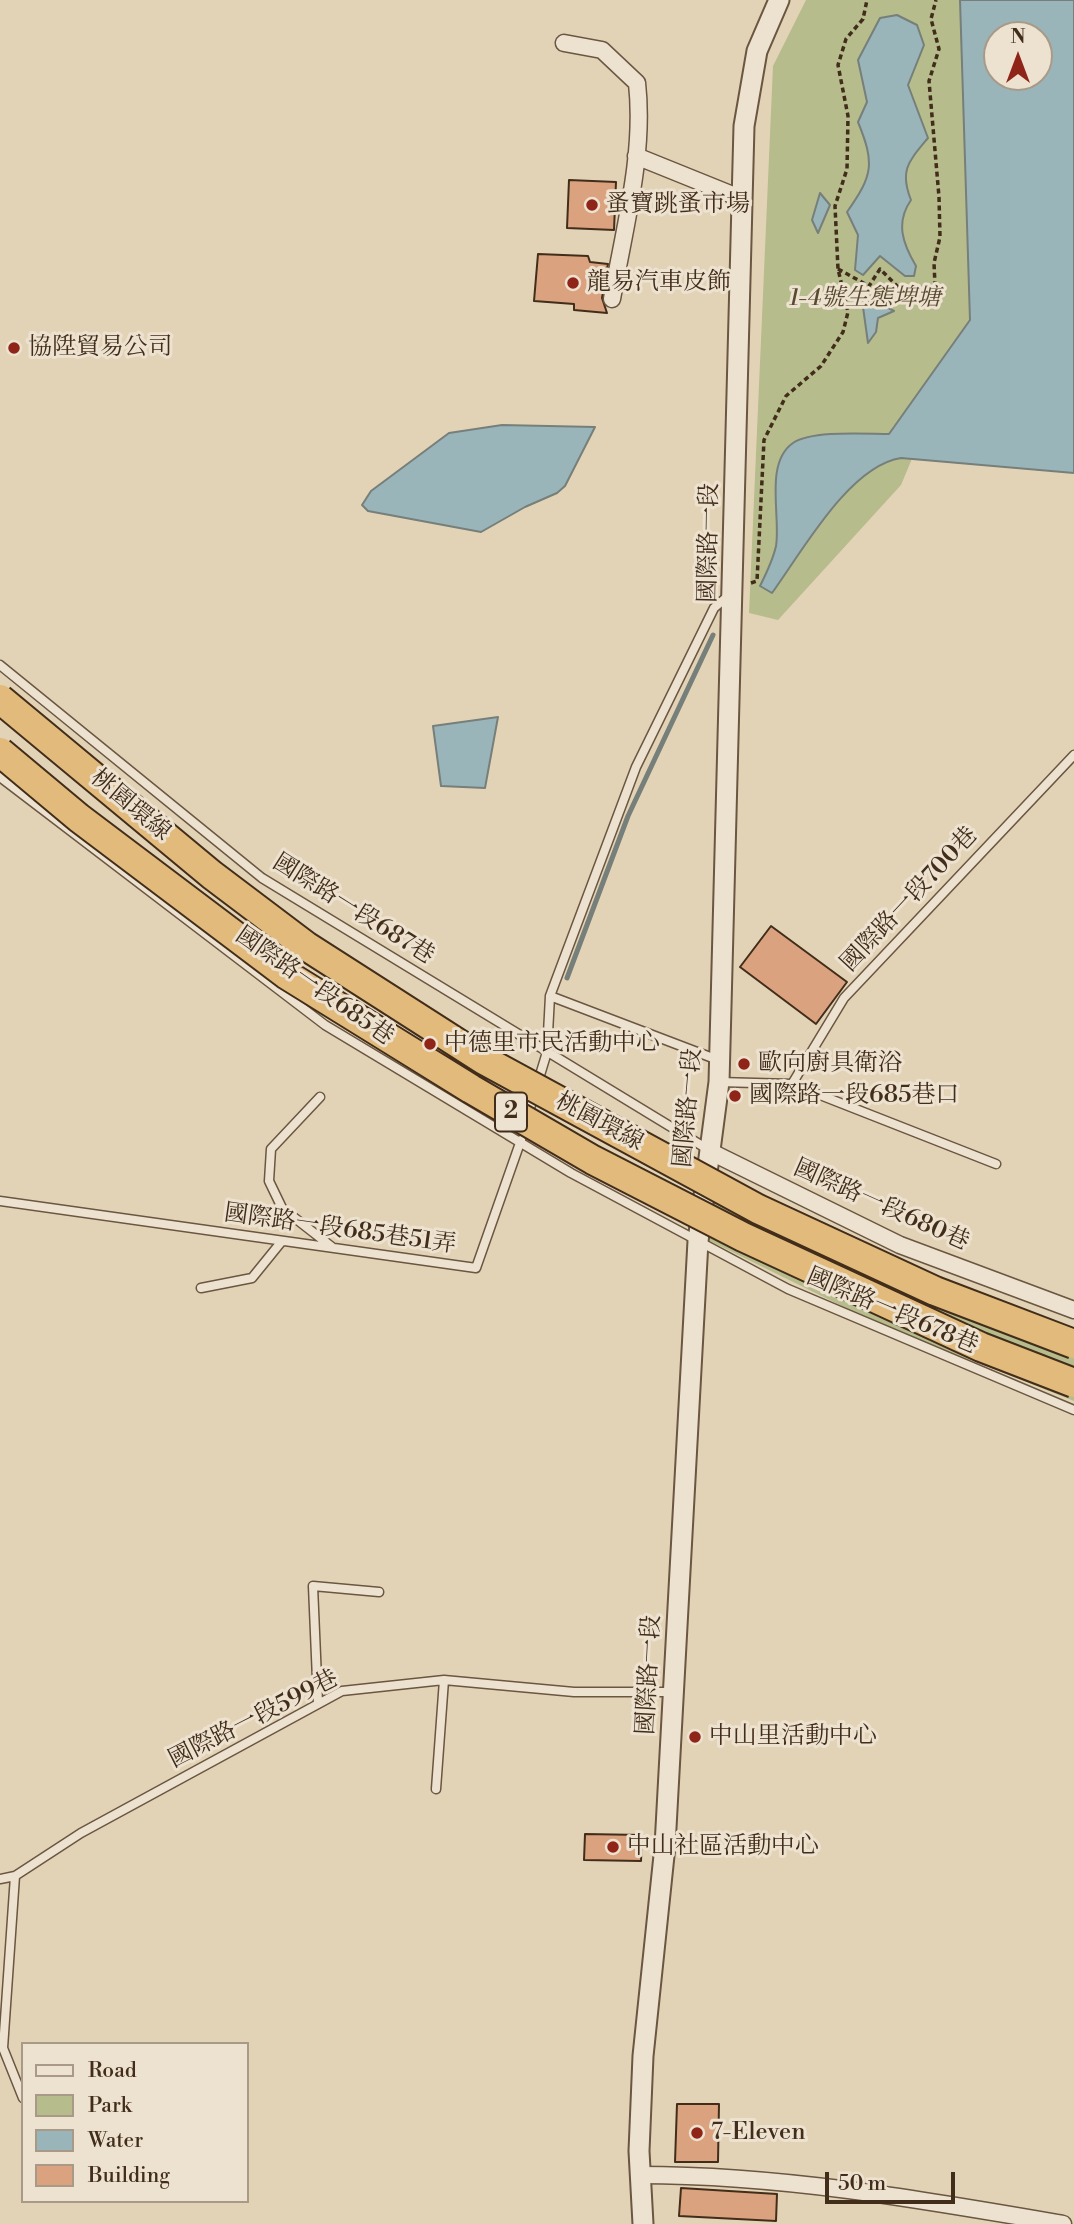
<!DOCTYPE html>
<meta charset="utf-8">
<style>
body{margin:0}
#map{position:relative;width:1074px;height:2224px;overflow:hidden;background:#e3d3b6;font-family:"Libre Bodoni",serif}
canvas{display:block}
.legend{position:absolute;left:21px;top:2042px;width:228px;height:161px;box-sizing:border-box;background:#ede2d0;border:2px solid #a89a87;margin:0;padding:9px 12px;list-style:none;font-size:21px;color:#412d1a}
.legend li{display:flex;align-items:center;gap:14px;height:35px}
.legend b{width:35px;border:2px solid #a89a87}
.north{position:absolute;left:983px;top:21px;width:70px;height:70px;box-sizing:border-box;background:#ede2d0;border:2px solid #a89a87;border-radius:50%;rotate:0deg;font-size:19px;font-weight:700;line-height:28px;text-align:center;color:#412d1a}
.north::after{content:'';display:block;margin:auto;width:24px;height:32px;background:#8f2418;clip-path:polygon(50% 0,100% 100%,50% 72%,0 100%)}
.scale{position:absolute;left:825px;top:2172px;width:130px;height:32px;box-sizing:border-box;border:4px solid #412d1a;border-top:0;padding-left:9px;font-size:21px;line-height:24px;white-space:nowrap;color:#412d1a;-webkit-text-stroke:5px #ede2d0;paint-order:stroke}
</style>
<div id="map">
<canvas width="1074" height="2224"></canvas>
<ul class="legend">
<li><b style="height:9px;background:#ede2d0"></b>Road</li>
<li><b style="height:19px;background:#b6bc8c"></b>Park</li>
<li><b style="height:19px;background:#9ab5ba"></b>Water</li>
<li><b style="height:19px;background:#dba27f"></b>Building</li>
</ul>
<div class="north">N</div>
<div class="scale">50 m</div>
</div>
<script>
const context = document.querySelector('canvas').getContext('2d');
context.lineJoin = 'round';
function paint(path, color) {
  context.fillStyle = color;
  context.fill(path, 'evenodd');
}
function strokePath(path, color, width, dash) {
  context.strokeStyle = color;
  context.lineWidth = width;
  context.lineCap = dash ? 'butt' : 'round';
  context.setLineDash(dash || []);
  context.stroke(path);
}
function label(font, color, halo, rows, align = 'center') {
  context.font = font + ' "Libre Bodoni","Noto Serif TC",serif';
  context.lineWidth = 6;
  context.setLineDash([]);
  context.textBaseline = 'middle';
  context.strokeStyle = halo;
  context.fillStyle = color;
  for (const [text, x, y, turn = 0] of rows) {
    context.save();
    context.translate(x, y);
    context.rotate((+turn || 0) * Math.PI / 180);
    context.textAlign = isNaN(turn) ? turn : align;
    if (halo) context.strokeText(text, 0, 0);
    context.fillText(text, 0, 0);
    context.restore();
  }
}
const green = new Path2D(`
 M 806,0 L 960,0 L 970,320 L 901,485 L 778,620 L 749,613 L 773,66 Z
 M 716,1173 L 869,1252 L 1074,1332 L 1074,1401 L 868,1319 L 700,1236 Z`);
const water = new Path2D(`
 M 960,0 L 1074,0 L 1074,473 L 901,458 C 849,466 802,552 772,593 L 760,586 C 766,574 773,560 776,546 C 781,517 764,463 793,443 C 813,430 865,434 889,434 L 970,320 ZM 997,35 L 1039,35 L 1039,77 L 997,77 Z
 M 897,15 L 917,25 L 924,45 L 908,85 L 928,138 C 909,161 899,170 911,200 C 895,223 903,244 916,266 L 914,276 L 905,276 L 880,256 L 863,275 L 855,270 L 858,235 L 847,212 C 873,175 875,164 858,122 L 867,102 L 858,60 L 880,18 Z
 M 820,193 L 830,205 L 818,233 L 812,220 Z
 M 872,299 L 894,311 L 878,318 L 876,332 L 868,343 L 863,307 Z
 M 502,425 L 595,427 L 565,486 L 557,493 L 525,507 L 481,532 L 368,511 L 362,505 L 371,491 L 449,433 Z
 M 498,717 L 485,788 L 441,786 L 433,726 Z`);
const stream = new Path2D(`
 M 567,978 L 628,816 L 713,635`);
const building = new Path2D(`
 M 569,180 L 616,182 L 614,230 L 567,228 Z
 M 538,254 L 588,256 L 590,262 L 608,264 L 602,298 L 607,313 L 574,310 L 574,304 L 534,301 Z
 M 771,926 L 847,982 L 816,1024 L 740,967 Z
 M 585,1834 L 642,1835 L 641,1861 L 584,1860 Z
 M 677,2104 L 719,2104 L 718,2162 L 675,2162 Z
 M 681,2188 L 777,2194 L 776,2221 L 679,2216 Z`);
const path = new Path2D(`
 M 838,269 L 869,286 L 880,269 L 902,291 L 935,285 L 934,263 L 940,237 L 939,197 L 929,81 L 939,49 L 931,19 L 936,0
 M 751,583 L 757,581 L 764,440 L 786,396 L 821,366 L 843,332 L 848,312 L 838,269 L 835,206 L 847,169 L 848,116 L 838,65 L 846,39 L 863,19 L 867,0`);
const service = new Path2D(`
 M 0,665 L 262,878 L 709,1150
 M 0,777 L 325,1025 L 571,1173 L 788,1289 L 1074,1410
 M 550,996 L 718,1060
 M 719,1082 L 792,1084 L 996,1164
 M 792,1084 L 844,998 L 1074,755
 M 320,1097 L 271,1149 L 269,1181 L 282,1208 L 332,1247
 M 527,1118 L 547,1052 L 550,996 L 636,767 L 714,608 L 728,596
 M 0,1201 L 476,1268 L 521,1140
 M 201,1288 L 252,1278 L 282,1241
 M 318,1703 L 313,1586 L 379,1592
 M 436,1789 L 444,1680
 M 15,1876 L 3,2048 L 23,2098
 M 0,1879 L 15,1876 L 81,1833 L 342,1691 L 444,1680 L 574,1692 L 672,1692`);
const minor = new Path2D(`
 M 564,43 L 602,50 L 637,83 C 645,154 624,229 612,299
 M 636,156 L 740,198
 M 711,1152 L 900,1245 L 1074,1310
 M 639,2175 C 782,2175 924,2200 1063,2224`);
const tertiary = new Path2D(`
 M 643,2224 L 639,2151 L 643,2056 L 665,1846 L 698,1241 L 719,1082 L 744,126 L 757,51 L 779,0`);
const motorwayBridge = new Path2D(`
 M 0,699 L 212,875 L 306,946 L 484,1060 L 758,1209 L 935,1291 L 1074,1344
 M 0,752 L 79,818 L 287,975 L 471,1089 L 593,1160 L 743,1237 L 981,1347 L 1074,1383`);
const markers = [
 [592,205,7,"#8f2418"],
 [573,283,7,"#8f2418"],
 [14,348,7,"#8f2418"],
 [430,1044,7,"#8f2418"],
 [744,1064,7,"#8f2418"],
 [735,1096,7,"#8f2418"],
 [695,1737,7,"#8f2418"],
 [613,1847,7,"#8f2418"],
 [697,2133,7,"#8f2418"]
];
const shields = [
 [511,1112,32]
];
const shieldNames = [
 ["2",511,1112]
];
const poiNames = [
 ["蚤寶跳蚤市場",606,205],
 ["龍易汽車皮飾",587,283],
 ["協陞貿易公司",28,348],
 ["中德里市民活動中心",444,1044],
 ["歐向廚具衛浴",758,1064],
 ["國際路一段685巷口",749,1096],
 ["中山里活動中心",709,1737],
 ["中山社區活動中心",627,1847],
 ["7-Eleven",711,2133]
];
const parkNames = [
 ["1-4號生態埤塘",865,299]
];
const streetNames = [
 ["國際路一段",710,543,-89],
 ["桃園環線",130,806,40],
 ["國際路一段700巷",910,900,-47],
 ["國際路一段687巷",353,910,32],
 ["國際路一段685巷",314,987,35],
 ["國際路一段",689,1108,-85],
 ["桃園環線",599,1123,28],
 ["國際路一段680巷",881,1206,24],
 ["國際路一段685巷51弄",340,1230,8],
 ["國際路一段678巷",892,1312,23],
 ["國際路一段",650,1675,-87],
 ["國際路一段599巷",254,1720,-27]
];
paint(green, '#b6bc8c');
paint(water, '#9ab5ba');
strokePath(water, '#767f7a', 2);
strokePath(stream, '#767f7a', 5);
paint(building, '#dba27f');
strokePath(building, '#412d1a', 2);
strokePath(service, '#6a5641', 11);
strokePath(minor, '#6a5641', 19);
strokePath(tertiary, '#6a5641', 23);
strokePath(path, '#412d1a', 3.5, [5, 3.5]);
strokePath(service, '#ede2d0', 8);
strokePath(minor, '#ede2d0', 16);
strokePath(tertiary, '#ede2d0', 19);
strokePath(motorwayBridge, '#412d1a', 32, []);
strokePath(motorwayBridge, '#e2ba7b', 28);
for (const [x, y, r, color] of markers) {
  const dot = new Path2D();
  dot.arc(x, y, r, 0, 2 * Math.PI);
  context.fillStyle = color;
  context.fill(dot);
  strokePath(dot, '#ede2d0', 2.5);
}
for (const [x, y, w] of shields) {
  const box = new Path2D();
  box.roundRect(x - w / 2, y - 19.5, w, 39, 5);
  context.fillStyle = '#ede2d0';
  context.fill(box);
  strokePath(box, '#412d1a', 2);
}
label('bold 23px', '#412d1a', null, shieldNames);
label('24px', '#412d1a', '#ede2d0', poiNames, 'left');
label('italic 24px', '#584a31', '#ede2d0', parkNames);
label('24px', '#412d1a', '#ede2d0', streetNames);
</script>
